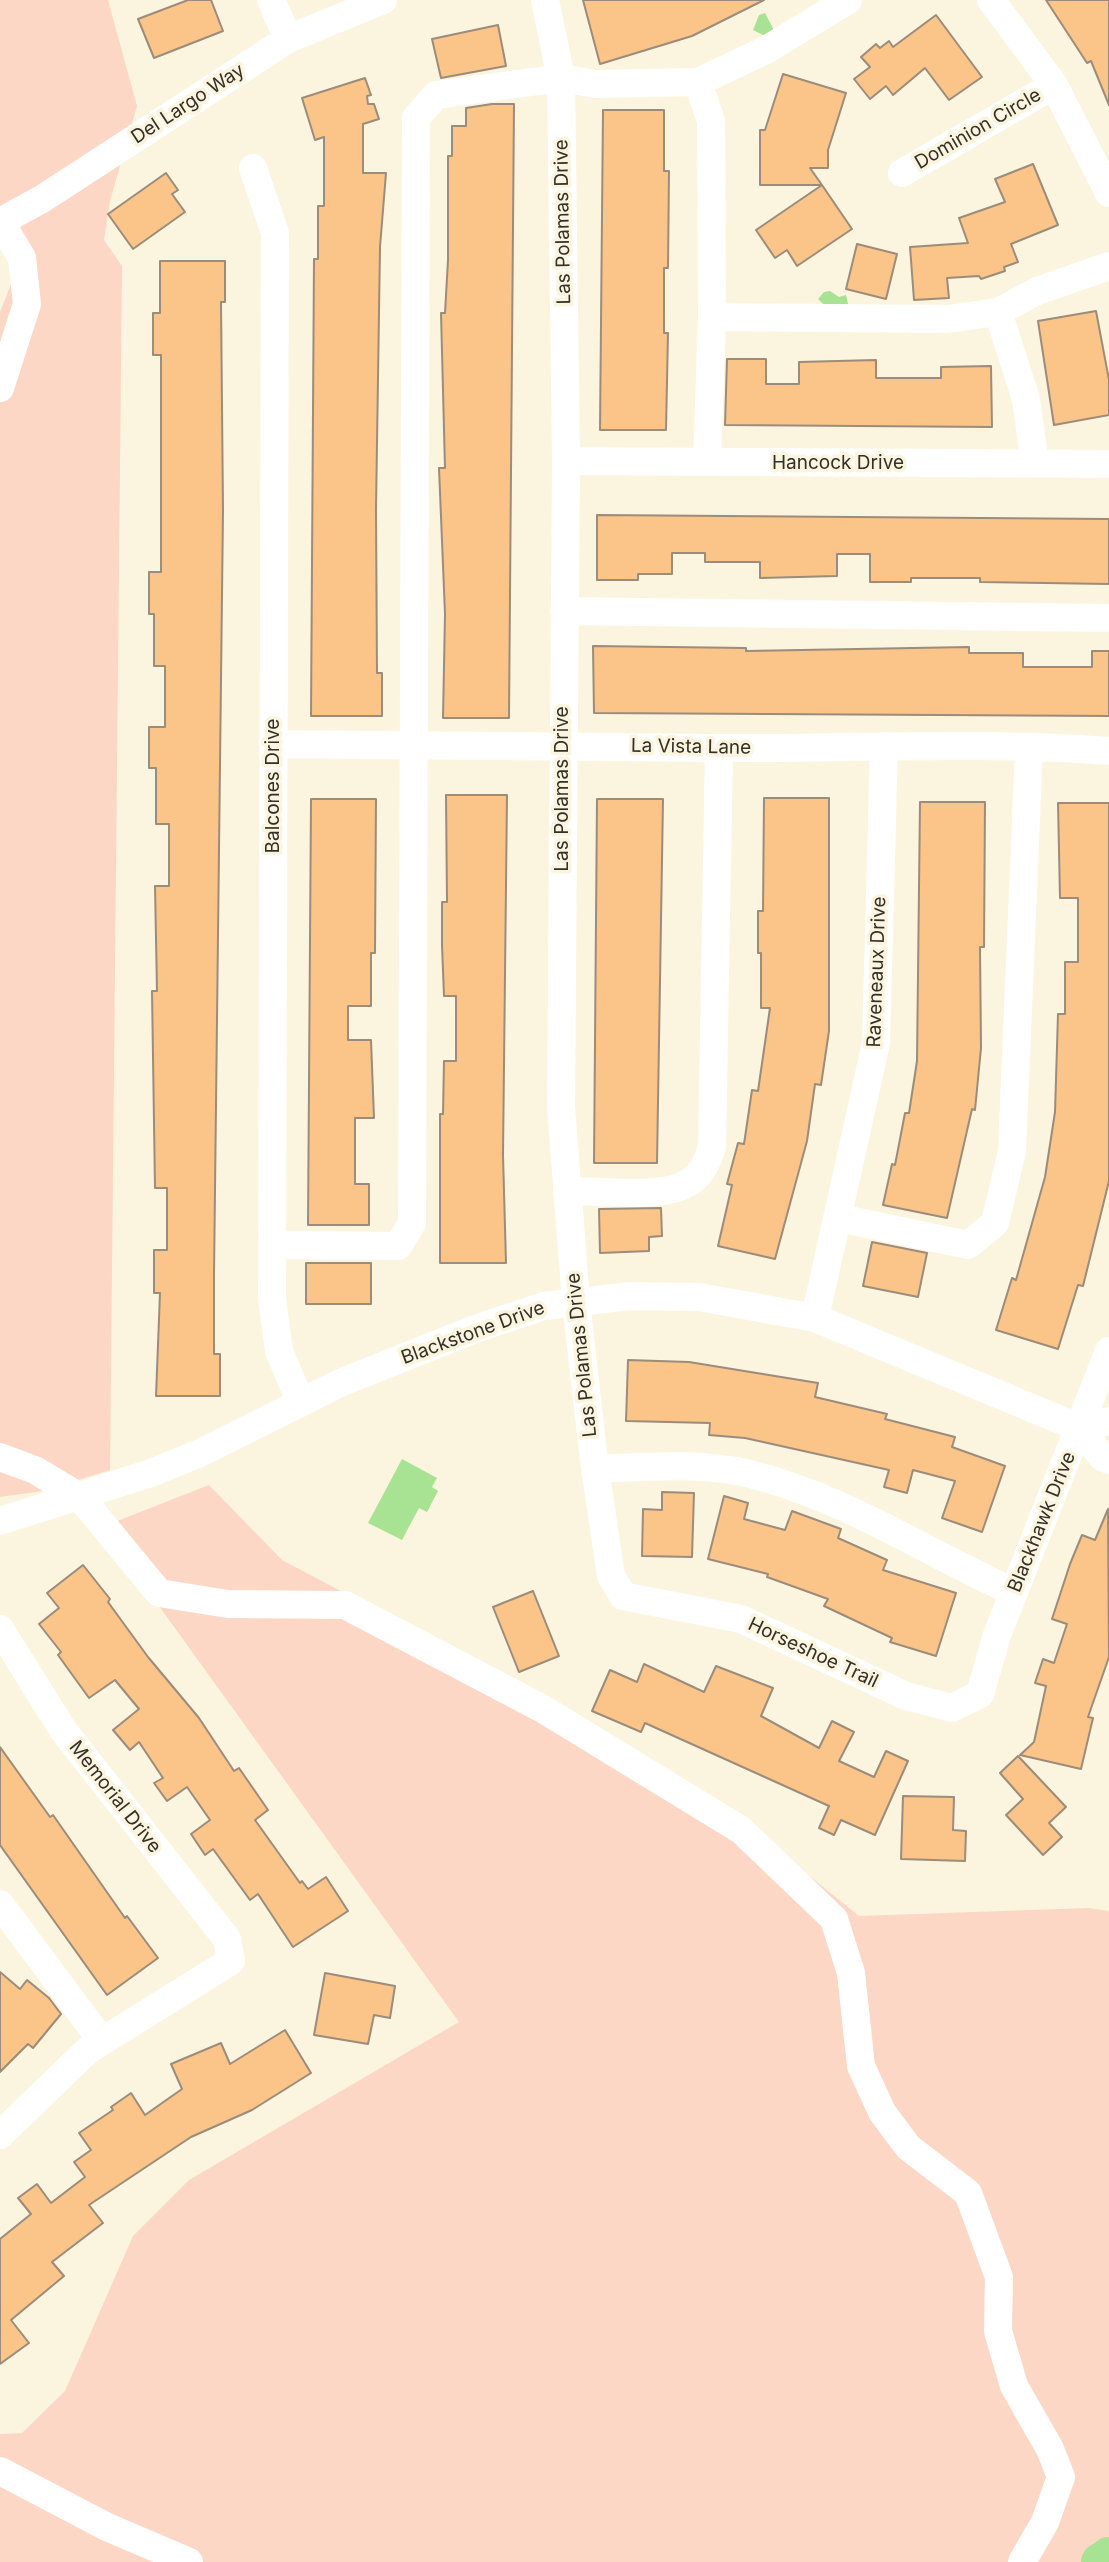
<!DOCTYPE html>
<style>
body{margin:0}
canvas{display:block;background:#fbf4de}
</style>
<canvas width="1109" height="2562"></canvas>
<script>
const context = document.querySelector('canvas').getContext('2d');
context.lineJoin = 'round';
function paint(path, color) {
  context.fillStyle = color;
  context.fill(path, 'evenodd');
}
function strokePath(path, color, width, dash) {
  context.strokeStyle = color;
  context.lineWidth = width;
  context.lineCap = dash ? 'butt' : 'round';
  context.setLineDash(dash || []);
  context.stroke(path);
}
function label(font, color, halo, rows, align = 'center') {
  context.font = font + ' Inter,sans-serif';
  context.lineWidth = 7;
  context.setLineDash([]);
  context.textBaseline = 'middle';
  context.strokeStyle = halo;
  context.fillStyle = color;
  for (const [text, x, y, turn = 0] of rows) {
    context.save();
    context.translate(x, y);
    context.rotate((+turn || 0) * Math.PI / 180);
    context.textAlign = isNaN(turn) ? turn : align;
    if (halo) context.strokeText(text, 0, 0);
    context.fillText(text, 0, 0);
    context.restore();
  }
}
const green = new Path2D(`
 M 0,0 L 108,0 L 137,106 L 110,201 L 104,240 L 122,266 L 110,1470 L 42,1491 L 0,1497 L 0,312 L 17,269 L 0,236 Z
 M 209,1485 L 282,1560 L 456,1652 L 765,1840 L 859,1916 L 1088,1908 L 1109,1911 L 1109,2562 L 0,2562 L 0,2434 L 22,2433 L 65,2391 L 133,2236 L 189,2180 L 459,2022 L 102,1527 Z`);
const water = new Path2D(`
 M 765,13 L 776,34 L 765,36 L 753,30 L 759,15 Z
 M 830,291 L 839,297 L 846,295 L 848,304 L 827,308 L 818,299 L 824,292 Z
 M 402,1459 L 437,1478 L 432,1487 L 438,1491 L 427,1512 L 419,1508 L 402,1540 L 368,1523 Z`);
const river = new Path2D(`
 M 1100,2562 L 1109,2556`);
const building = new Path2D(`
 M 188,0 L 211,0 L 223,31 L 154,58 L 138,19 Z
 M 583,0 L 764,0 L 692,36 L 600,64 Z
 M 1046,0 L 1109,0 L 1109,105 L 1091,61 L 1087,63 Z
 M 936,15 L 982,77 L 949,100 L 925,68 L 893,95 L 886,86 L 870,99 L 854,79 L 870,67 L 861,57 L 876,44 L 880,48 L 889,41 L 893,47 Z
 M 498,25 L 506,66 L 441,78 L 432,39 Z
 M 783,74 L 846,93 L 828,150 L 828,168 L 810,168 L 822,185 L 760,185 L 760,130 L 765,130 Z
 M 365,78 L 371,95 L 367,96 L 368,104 L 374,104 L 379,119 L 363,124 L 363,173 L 386,173 L 380,247 L 376,509 L 377,673 L 382,673 L 382,716 L 311,716 L 314,259 L 318,259 L 318,206 L 324,206 L 324,137 L 315,140 L 302,98 Z
 M 492,104 L 514,104 L 509,718 L 443,718 L 445,614 L 439,468 L 445,468 L 441,313 L 445,313 L 448,260 L 448,156 L 452,156 L 452,126 L 466,126 L 466,108 Z
 M 603,110 L 664,110 L 664,171 L 669,171 L 668,268 L 664,268 L 664,333 L 668,333 L 666,430 L 600,430 Z
 M 1033,164 L 1058,225 L 1011,244 L 1018,262 L 1004,267 L 1005,271 L 981,279 L 979,276 L 947,278 L 949,298 L 914,300 L 910,247 L 968,243 L 959,218 L 1005,202 L 995,179 Z
 M 166,173 L 178,190 L 172,194 L 185,212 L 133,249 L 108,214 Z
 M 822,185 L 852,229 L 797,266 L 787,250 L 775,258 L 756,230 Z
 M 857,244 L 897,254 L 886,299 L 846,289 Z
 M 160,261 L 225,261 L 225,302 L 221,302 L 223,510 L 214,1275 L 214,1354 L 220,1354 L 220,1396 L 156,1396 L 160,1293 L 154,1293 L 154,1250 L 167,1250 L 167,1188 L 155,1188 L 152,991 L 157,991 L 155,886 L 169,886 L 169,824 L 156,824 L 156,768 L 149,768 L 149,727 L 165,727 L 165,666 L 154,666 L 154,614 L 149,614 L 149,572 L 161,572 L 161,355 L 153,355 L 153,313 L 160,313 Z
 M 1096,311 L 1109,380 L 1109,415 L 1054,425 L 1038,321 Z
 M 727,359 L 766,359 L 766,384 L 799,384 L 799,362 L 876,360 L 876,378 L 941,378 L 941,367 L 991,366 L 992,427 L 725,425 Z
 M 597,515 L 1109,519 L 1109,584 L 980,582 L 980,578 L 911,578 L 911,582 L 870,582 L 870,554 L 837,554 L 837,576 L 760,578 L 760,562 L 705,562 L 705,553 L 672,553 L 672,574 L 638,574 L 638,580 L 597,580 Z
 M 593,646 L 746,648 L 746,651 L 969,647 L 969,653 L 1023,653 L 1023,667 L 1092,667 L 1092,651 L 1109,651 L 1109,716 L 594,713 Z
 M 446,795 L 507,795 L 503,1155 L 506,1263 L 440,1263 L 440,1114 L 443,1114 L 444,1061 L 456,1061 L 456,996 L 444,996 L 442,945 L 442,902 L 447,902 Z
 M 764,798 L 829,798 L 829,1031 L 821,1085 L 815,1084 L 807,1141 L 775,1259 L 718,1246 L 732,1185 L 727,1184 L 738,1143 L 744,1144 L 752,1090 L 758,1091 L 770,1008 L 761,1008 L 761,953 L 758,953 L 758,911 L 763,911 Z
 M 311,799 L 376,799 L 375,953 L 371,953 L 371,1006 L 348,1006 L 348,1040 L 371,1040 L 374,1118 L 355,1118 L 355,1184 L 369,1184 L 369,1225 L 308,1225 Z
 M 597,799 L 663,799 L 657,1163 L 594,1163 Z
 M 920,802 L 985,802 L 984,947 L 980,947 L 981,1048 L 975,1110 L 972,1109 L 947,1218 L 883,1205 L 892,1164 L 895,1165 L 905,1113 L 909,1113 L 917,1061 Z
 M 1058,803 L 1109,803 L 1109,1181 L 1083,1286 L 1078,1285 L 1058,1349 L 996,1330 L 1012,1278 L 1016,1280 L 1045,1177 L 1055,1112 L 1058,1014 L 1065,1014 L 1065,962 L 1078,962 L 1078,898 L 1060,898 Z
 M 661,1208 L 662,1236 L 649,1237 L 649,1251 L 600,1253 L 599,1209 Z
 M 872,1242 L 927,1253 L 918,1297 L 863,1286 Z
 M 306,1263 L 371,1263 L 371,1304 L 306,1304 Z
 M 628,1360 L 689,1362 L 818,1383 L 815,1397 L 887,1414 L 885,1419 L 955,1437 L 952,1447 L 1005,1466 L 982,1532 L 942,1518 L 955,1481 L 913,1470 L 907,1493 L 884,1487 L 889,1470 L 745,1438 L 709,1435 L 710,1423 L 626,1421 Z
 M 662,1492 L 694,1493 L 692,1557 L 642,1556 L 643,1509 L 662,1510 Z
 M 724,1496 L 748,1503 L 744,1519 L 785,1530 L 792,1511 L 841,1529 L 838,1538 L 887,1560 L 883,1570 L 956,1593 L 936,1656 L 890,1642 L 892,1638 L 824,1606 L 828,1599 L 767,1577 L 768,1574 L 708,1559 Z
 M 1108,1509 L 1109,1657 L 1088,1717 L 1093,1718 L 1081,1769 L 1020,1755 L 1034,1742 L 1046,1686 L 1035,1683 L 1043,1659 L 1054,1663 L 1067,1624 L 1052,1619 L 1070,1564 L 1082,1535 L 1095,1540 Z
 M 83,1565 L 110,1599 L 108,1602 L 148,1657 L 199,1718 L 234,1771 L 239,1768 L 268,1810 L 255,1820 L 300,1883 L 302,1881 L 308,1889 L 326,1877 L 348,1911 L 293,1947 L 258,1894 L 250,1900 L 213,1849 L 205,1855 L 191,1834 L 210,1820 L 187,1787 L 167,1801 L 154,1783 L 163,1778 L 139,1742 L 130,1750 L 113,1730 L 139,1709 L 115,1680 L 89,1698 L 58,1655 L 61,1652 L 39,1624 L 59,1608 L 47,1593 Z
 M 533,1591 L 559,1656 L 519,1672 L 493,1607 Z
 M 644,1664 L 704,1692 L 716,1666 L 773,1688 L 761,1716 L 819,1748 L 832,1721 L 854,1732 L 839,1761 L 874,1777 L 886,1751 L 908,1761 L 875,1835 L 841,1820 L 834,1835 L 819,1828 L 829,1806 L 645,1723 L 641,1732 L 592,1711 L 610,1670 L 637,1682 Z
 M 0,1747 L 50,1817 L 53,1815 L 125,1918 L 127,1916 L 158,1958 L 107,1995 L 0,1845 Z
 M 1018,1756 L 1066,1807 L 1049,1823 L 1062,1837 L 1043,1855 L 1006,1815 L 1023,1799 L 1000,1773 Z
 M 903,1796 L 954,1797 L 953,1830 L 966,1831 L 965,1861 L 901,1859 Z
 M 0,1972 L 20,1989 L 27,1980 L 49,1998 L 61,2014 L 33,2048 L 28,2044 L 0,2072 Z
 M 325,1973 L 395,1986 L 390,2018 L 374,2015 L 368,2044 L 314,2035 Z
 M 285,2030 L 311,2073 L 252,2110 L 191,2137 L 89,2205 L 103,2223 L 52,2262 L 64,2276 L 11,2320 L 29,2343 L 0,2364 L 0,2239 L 31,2214 L 18,2198 L 37,2184 L 51,2203 L 85,2177 L 74,2162 L 91,2150 L 79,2133 L 113,2110 L 111,2107 L 131,2093 L 145,2115 L 182,2089 L 171,2064 L 221,2043 L 230,2064 Z`);
const minor = new Path2D(`
 M 271,0 L 288,39
 M 545,0 L 561,78 L 566,461 L 561,1106 L 576,1302 L 594,1461 L 611,1576 L 623,1596 L 741,1619 L 906,1696 L 952,1708 L 980,1694 L 997,1635 L 1109,1351
 M 991,0 L 1054,85 L 1109,193
 M 698,82 L 711,121 L 712,317 L 707,462
 M 253,168 L 275,233 L 272,1298 L 279,1351 L 301,1403
 M 902,173 L 1054,85
 M 0,221 L 22,258 L 27,304 L 0,388
 M 0,222 L 42,199 L 288,39 L 383,0
 M 998,312 L 1026,399 L 1035,464
 M 712,317 L 948,319 L 998,312 L 1037,291 L 1109,266
 M 566,461 L 1109,464
 M 564,611 L 1109,618
 M 273,744 C 421,744 569,747 718,748 C 848,749 979,741 1109,751
 M 567,1191 C 597,1191 663,1199 688,1183 C 702,1175 707,1162 712,1147 L 719,748
 M 839,1218 L 968,1245 L 995,1223 L 1012,1151 L 1029,748
 M 272,1245 L 398,1246 L 412,1223 L 416,118 L 436,95 L 561,78 L 595,84 L 698,82 L 766,50 L 848,0
 M 815,1318 L 876,1043 L 884,746
 M 1080,1428 L 1109,1421
 M 0,1457 L 35,1470 L 80,1497 L 159,1593 L 228,1604 L 345,1605 L 543,1709 L 741,1830 L 834,1919 L 851,1973 L 861,2066 L 882,2112 L 908,2147 L 968,2193 L 999,2277 L 998,2331 L 1014,2386 L 1050,2449 L 1061,2477 L 1045,2522 L 1022,2562
 M 595,1469 C 646,1467 700,1462 750,1474 C 844,1497 927,1553 1014,1592
 M 0,1521 L 151,1473 L 200,1453 L 340,1383 L 475,1329 L 544,1306 L 631,1296 L 699,1297 L 815,1318 L 1080,1428 L 1102,1457 L 1109,1460
 M 0,1629 L 63,1730 L 227,1939 L 231,1961 L 88,2050 L 0,2135
 M 0,1904 L 102,2041
 M 0,2471 L 107,2527 L 189,2562`);
const streetNames = [
 ["Del Largo Way",188,104,-33],
 ["Dominion Circle",978,129,-30],
 ["Las Polamas Drive",563,222,-91],
 ["Hancock Drive",838,463],
 ["La Vista Lane",691,747,1],
 ["Balcones Drive",273,786,-90],
 ["Las Polamas Drive",562,789,-90],
 ["Raveneaux Drive",877,972,-88],
 ["Blackstone Drive",473,1333,-20],
 ["Las Polamas Drive",582,1355,-96],
 ["Blackhawk Drive",1042,1522,-68],
 ["Horseshoe Trail",813,1653,25],
 ["Memorial Drive",115,1797,52]
];
paint(green, '#fdd7c5');
paint(water, '#a7e393');
strokePath(river, '#a7e393', 38);
paint(building, '#fbc488');
strokePath(building, '#9b8c7b', 2);
strokePath(minor, '#fff', 28);
label('19px', '#333028', '#fbf4de', streetNames);
</script>
